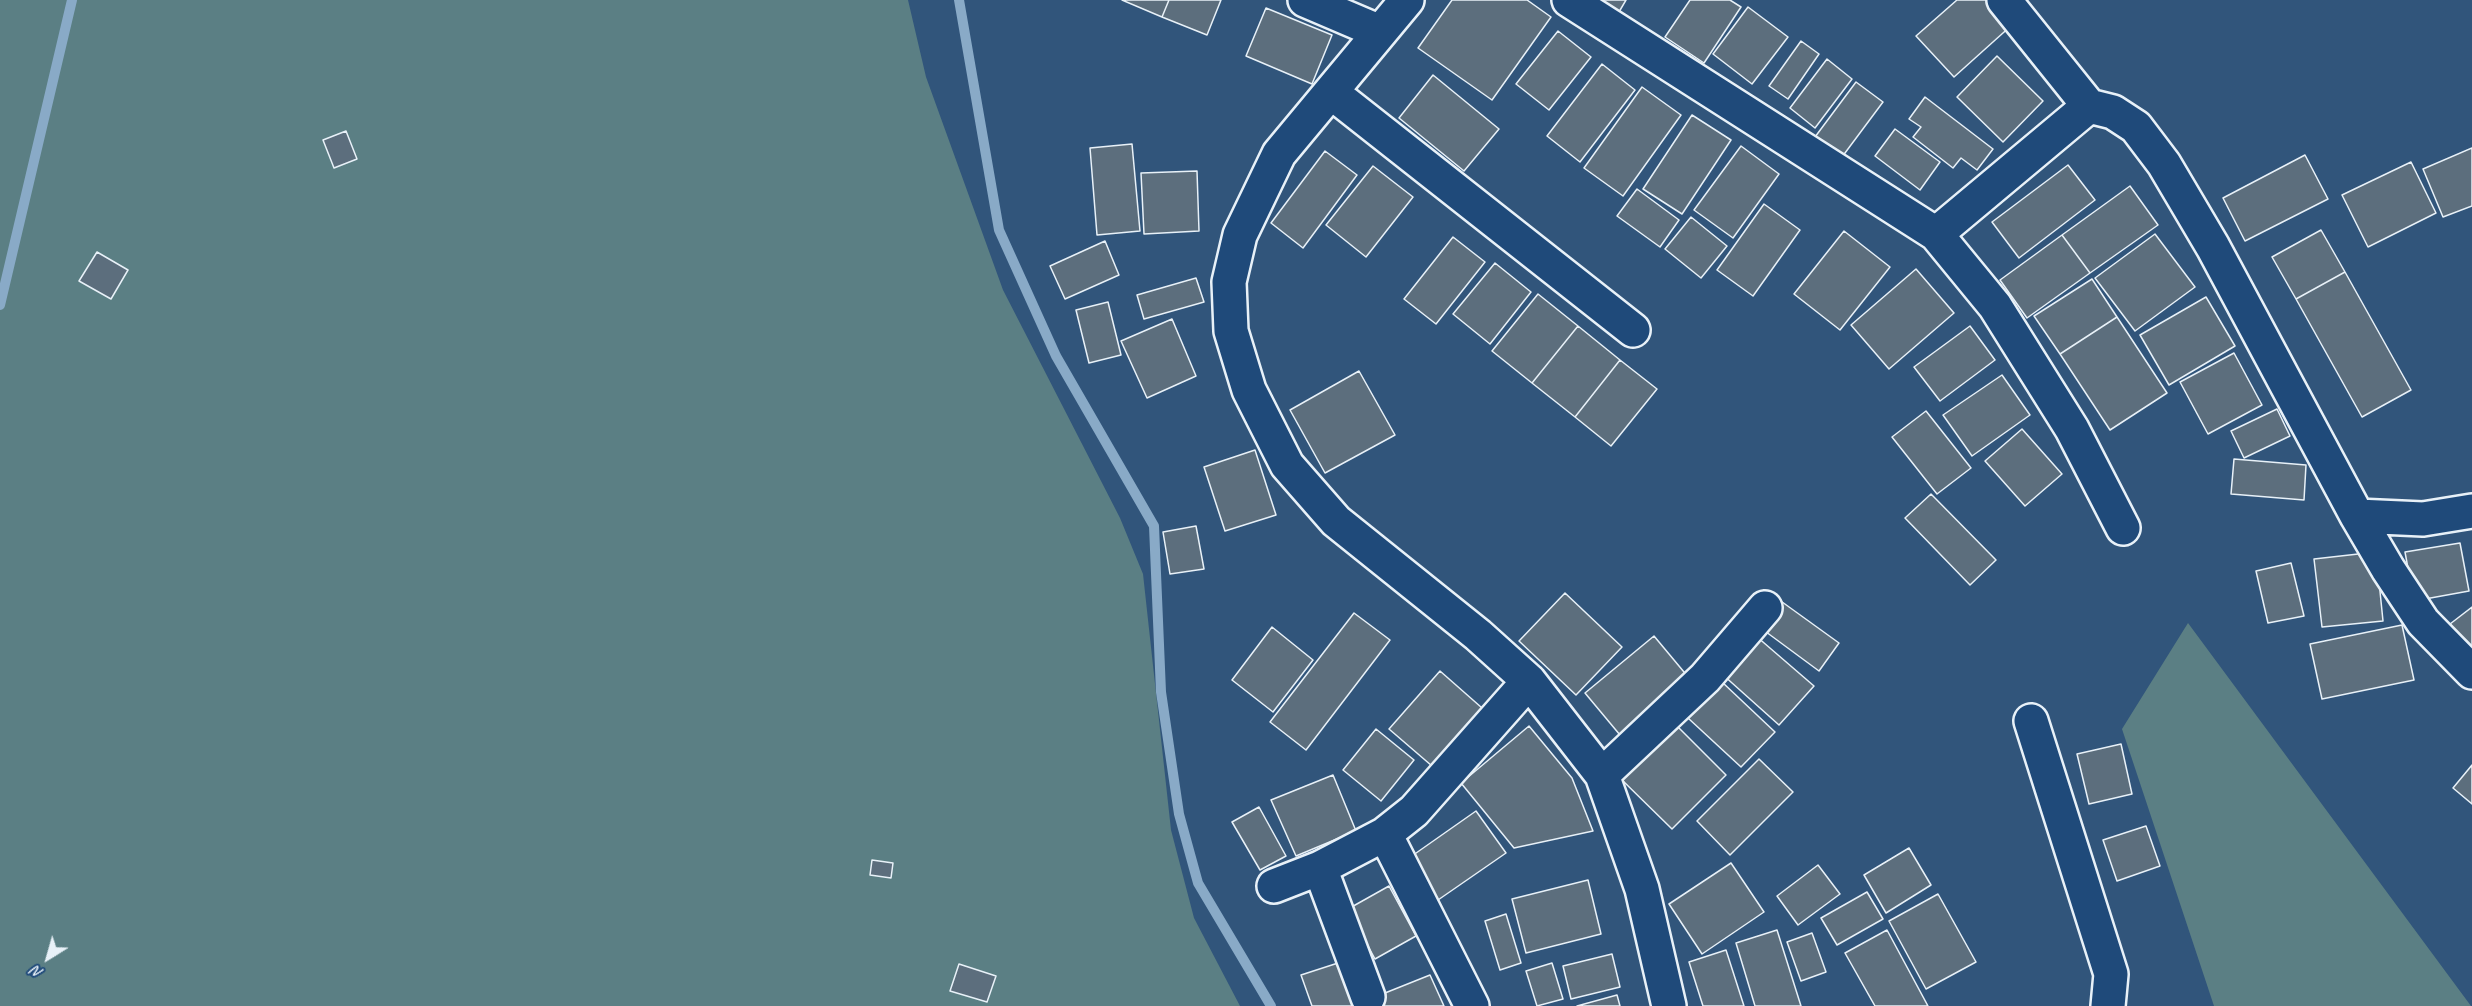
<!DOCTYPE html>
<style>
body{margin:0}
#map{position:relative;width:2472px;height:1006px;overflow:hidden;background:#31557b;font-family:Caveat,sans-serif}
canvas{display:block}
.north{position:absolute;left:18px;top:928px;width:60px;height:60px;-webkit-text-stroke:4px #1f4a7a;paint-order:stroke;rotate:217deg;font-size:16px;font-weight:700;line-height:24px;text-align:center;color:#e8f1f8}
.north::after{content:'';display:block;margin:auto;width:21px;height:27px;background:#e8f1f8;clip-path:polygon(50% 0,100% 100%,50% 72%,0 100%)}
</style>
<div id="map">
<canvas width="2472" height="1006"></canvas>
<div class="north">N</div>
</div>
<script>
const context = document.querySelector('canvas').getContext('2d');
context.lineJoin = 'round';
function paint(path, color) {
  context.fillStyle = color;
  context.fill(path, 'evenodd');
}
function strokePath(path, color, width, dash) {
  context.strokeStyle = color;
  context.lineWidth = width;
  context.lineCap = dash ? 'butt' : 'round';
  context.setLineDash(dash || []);
  context.stroke(path);
}
const green = new Path2D(`
 M 0,0 L 908,0 L 926,77 L 1003,290 L 1120,518 L 1143,574 L 1171,830 L 1194,918 L 1240,1006 L 0,1006 Z
 M 2188,623 L 2471,1006 L 2214,1006 L 2122,729 Z`);
const stream = new Path2D(`
 M 959,0 L 999,230 L 1056,356 L 1154,526 L 1161,692 L 1179,814 L 1198,883 L 1271,1006
 M 0,305 L 72,0`);
const building = new Path2D(`
 M 1122,0 L 1169,0 L 1162,17 Z
 M 1169,0 L 1221,0 L 1207,35 L 1162,17 Z
 M 1452,0 L 1527,0 L 1551,17 L 1492,100 L 1418,48 Z
 M 1587,0 L 1626,0 L 1616,17 Z
 M 1690,0 L 1730,0 L 1741,7 L 1704,63 L 1665,37 Z
 M 1957,0 L 1991,0 L 2013,24 L 1954,77 L 1916,36 Z
 M 1748,7 L 1788,37 L 1752,84 L 1713,54 Z
 M 1266,8 L 1332,35 L 1312,84 L 1246,56 Z
 M 1558,31 L 1591,57 L 1549,110 L 1516,84 Z
 M 1801,41 L 1819,54 L 1788,99 L 1769,86 Z
 M 1997,56 L 2043,101 L 2003,142 L 1957,97 Z
 M 1827,59 L 1852,79 L 1815,128 L 1790,108 Z
 M 1602,64 L 1635,90 L 1580,162 L 1547,136 Z
 M 1433,75 L 1499,129 L 1464,171 L 1399,118 Z
 M 1856,82 L 1883,102 L 1842,157 L 1815,137 Z
 M 1642,87 L 1681,115 L 1623,196 L 1584,168 Z
 M 1925,97 L 1993,149 L 1977,170 L 1961,158 L 1953,168 L 1913,137 L 1921,127 L 1909,119 Z
 M 1692,115 L 1731,140 L 1682,214 L 1643,189 Z
 M 1895,129 L 1940,162 L 1920,190 L 1875,156 Z
 M 346,131 L 357,159 L 334,168 L 323,140 Z
 M 1132,144 L 1140,231 L 1097,235 L 1090,148 Z
 M 1741,146 L 1779,174 L 1733,238 L 1694,210 Z
 M 2472,148 L 2472,206 L 2443,217 L 2423,169 Z
 M 1325,151 L 1357,175 L 1303,248 L 1271,223 Z
 M 2305,155 L 2328,199 L 2245,241 L 2223,198 Z
 M 2411,162 L 2436,213 L 2368,247 L 2342,195 Z
 M 2068,165 L 2095,200 L 2019,258 L 1992,222 Z
 M 1373,166 L 1413,197 L 1366,257 L 1326,225 Z
 M 1197,171 L 1199,231 L 1144,234 L 1141,173 Z
 M 2130,186 L 2158,225 L 2090,273 L 2062,235 Z
 M 1637,189 L 1679,220 L 1660,247 L 1617,216 Z
 M 1764,204 L 1800,230 L 1753,296 L 1717,270 Z
 M 1691,217 L 1727,246 L 1701,278 L 1665,249 Z
 M 2321,230 L 2345,272 L 2296,299 L 2272,257 Z
 M 1844,231 L 1890,267 L 1840,330 L 1794,294 Z
 M 2155,234 L 2195,287 L 2135,331 L 2095,278 Z
 M 2062,235 L 2090,273 L 2027,318 L 2000,280 Z
 M 1453,237 L 1485,262 L 1436,324 L 1404,299 Z
 M 1105,241 L 1119,275 L 1065,299 L 1050,266 Z
 M 97,252 L 128,270 L 111,299 L 79,281 Z
 M 1495,263 L 1531,292 L 1490,344 L 1453,314 Z
 M 1916,269 L 1954,313 L 1889,369 L 1851,325 Z
 M 2345,272 L 2411,390 L 2362,417 L 2296,299 Z
 M 1196,278 L 1204,302 L 1144,319 L 1137,295 Z
 M 2092,279 L 2117,317 L 2060,354 L 2034,316 Z
 M 1538,294 L 1578,326 L 1532,383 L 1492,351 Z
 M 2206,297 L 2235,346 L 2169,385 L 2140,335 Z
 M 1108,302 L 1121,355 L 1089,363 L 1076,310 Z
 M 2117,317 L 2167,393 L 2110,430 L 2060,354 Z
 M 1172,319 L 1196,376 L 1147,398 L 1121,341 Z
 M 1578,326 L 1620,360 L 1575,417 L 1532,383 Z
 M 1970,326 L 1995,360 L 1940,401 L 1914,367 Z
 M 2234,353 L 2262,405 L 2208,434 L 2180,382 Z
 M 1620,360 L 1657,389 L 1611,446 L 1575,417 Z
 M 1359,371 L 1395,435 L 1325,473 L 1290,410 Z
 M 2002,375 L 2030,415 L 1972,456 L 1943,415 Z
 M 2277,409 L 2290,436 L 2244,458 L 2231,431 Z
 M 1926,411 L 1971,468 L 1937,494 L 1892,437 Z
 M 2022,429 L 2062,474 L 2025,506 L 1985,461 Z
 M 1255,450 L 1276,515 L 1225,531 L 1204,467 Z
 M 2234,459 L 2306,465 L 2304,500 L 2231,494 Z
 M 1931,494 L 1996,560 L 1970,585 L 1905,518 Z
 M 1196,526 L 1204,569 L 1170,574 L 1163,532 Z
 M 2460,543 L 2469,591 L 2414,601 L 2405,552 Z
 M 2376,552 L 2383,621 L 2322,627 L 2314,559 Z
 M 2291,563 L 2304,616 L 2268,623 L 2256,571 Z
 M 1565,593 L 1622,647 L 1576,695 L 1519,641 Z
 M 1778,599 L 1839,643 L 1819,671 L 1758,626 Z
 M 2472,607 L 2472,654 L 2450,624 Z
 M 1354,613 L 1390,640 L 1306,750 L 1270,722 Z
 M 2402,625 L 2414,680 L 2322,699 L 2310,644 Z
 M 1272,627 L 1313,660 L 1273,712 L 1232,680 Z
 M 1654,636 L 1689,678 L 1620,735 L 1585,693 Z
 M 1756,636 L 1814,686 L 1779,725 L 1722,674 Z
 M 1440,671 L 1490,715 L 1439,772 L 1389,729 Z
 M 1722,682 L 1775,732 L 1741,767 L 1688,718 Z
 M 1676,725 L 1726,775 L 1672,829 L 1621,779 Z
 M 1529,726 L 1572,778 L 1593,831 L 1514,848 L 1461,783 Z
 M 1376,729 L 1414,760 L 1381,801 L 1343,770 Z
 M 2121,744 L 2132,794 L 2089,804 L 2077,754 Z
 M 1759,759 L 1793,792 L 1730,855 L 1697,821 Z
 M 2472,765 L 2472,804 L 2453,788 Z
 M 1333,775 L 1356,831 L 1296,856 L 1271,800 Z
 M 1259,807 L 1286,856 L 1260,870 L 1232,822 Z
 M 1476,811 L 1506,853 L 1438,900 L 1409,858 Z
 M 2146,826 L 2160,866 L 2117,881 L 2103,840 Z
 M 1909,848 L 1931,885 L 1886,913 L 1864,875 Z
 M 872,860 L 893,863 L 891,878 L 870,875 Z
 M 1731,863 L 1764,912 L 1702,954 L 1669,904 Z
 M 1818,865 L 1840,894 L 1798,925 L 1777,896 Z
 M 1588,880 L 1601,934 L 1526,953 L 1512,899 Z
 M 1389,886 L 1416,936 L 1375,959 L 1348,909 Z
 M 1867,892 L 1883,919 L 1837,945 L 1821,918 Z
 M 1938,894 L 1976,962 L 1926,989 L 1889,921 Z
 M 1506,914 L 1521,963 L 1500,970 L 1485,921 Z
 M 1777,930 L 1801,1006 L 1755,1006 L 1736,943 Z
 M 1887,930 L 1928,1006 L 1875,1006 L 1845,953 Z
 M 1812,933 L 1826,972 L 1801,981 L 1787,942 Z
 M 1726,950 L 1744,1006 L 1703,1006 L 1689,962 Z
 M 1612,954 L 1620,987 L 1571,999 L 1563,966 Z
 M 1338,963 L 1353,1006 L 1312,1006 L 1301,975 Z
 M 1552,963 L 1563,999 L 1537,1006 L 1526,971 Z
 M 959,964 L 996,976 L 987,1002 L 950,991 Z
 M 1430,975 L 1444,1006 L 1373,1006 L 1370,999 Z
 M 1617,995 L 1620,1006 L 1577,1006 Z`);
const minor = new Path2D(`
 M 1305,0 L 1380,32
 M 1407,0 L 1279,154 L 1240,235 L 1229,282 L 1231,331 L 1249,390 L 1287,465 L 1336,521 L 1478,635 L 1529,681 L 1602,775 L 1642,889 L 1669,1006
 M 1569,0 L 1936,234 L 1995,306 L 2072,429 L 2123,528
 M 2004,0 L 2089,106
 M 1331,92 L 1633,330
 M 1936,234 L 2089,106 L 2113,112 L 2136,127 L 2164,164 L 2213,247 L 2357,516 L 2388,569 L 2423,622 L 2472,672
 M 2357,516 L 2423,519 L 2472,511
 M 2031,721 L 2111,974 L 2108,1006
 M 1602,775 L 1705,678 L 1765,608
 M 1385,834 L 1472,1006
 M 1320,868 L 1368,997
 M 1274,886 L 1320,868 L 1385,834 L 1414,811 L 1529,681`);
paint(green, '#5b7f84');
strokePath(stream, '#89aac7', 10);
paint(building, '#5c6e7d');
strokePath(building, '#e8f1f8', 1.5);
strokePath(minor, '#e8f1f8', 38);
strokePath(minor, '#1f4a7a', 33);
</script>
